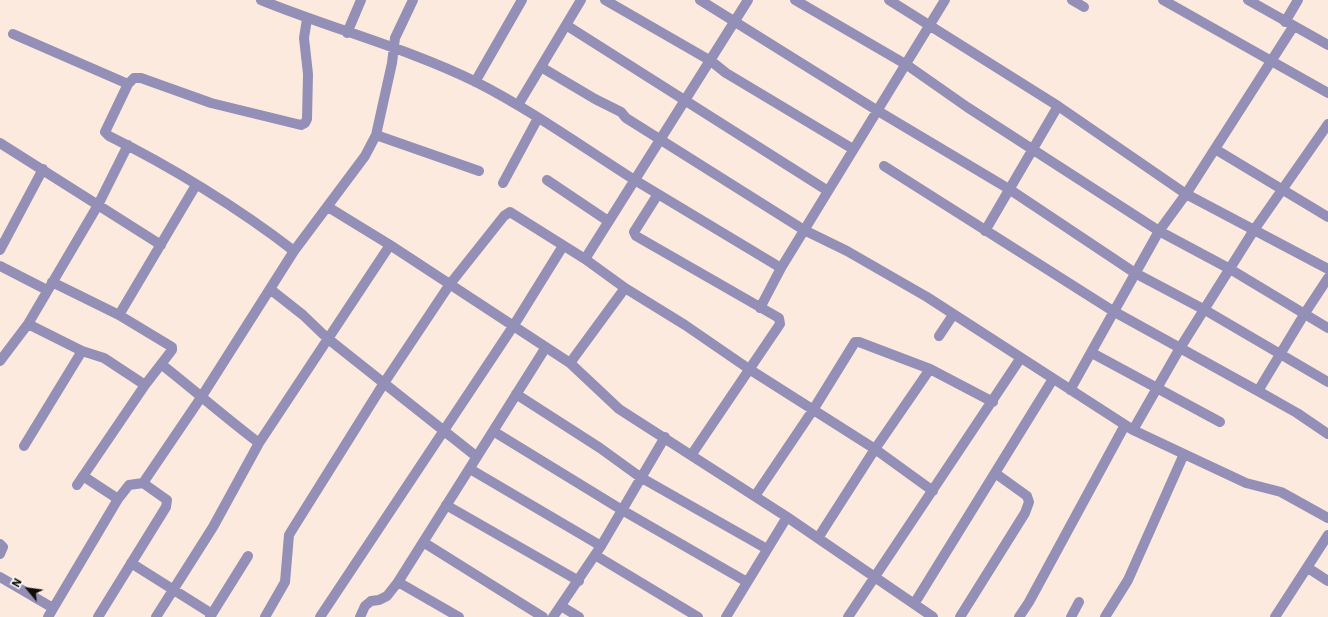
<!DOCTYPE html>
<style>
body{margin:0}
#map{position:relative;width:1328px;height:617px;overflow:hidden;background:#fceade;font-family:"Work Sans",sans-serif}
canvas{display:block}
.north{position:absolute;left:8px;top:569px;width:40px;height:40px;-webkit-text-stroke:3px #fefaf8;paint-order:stroke;rotate:299deg;font-size:11px;font-weight:700;line-height:16px;text-align:center;color:#120d09}
.north::after{content:'';display:block;margin:auto;width:14px;height:18px;background:#120d09;clip-path:polygon(50% 0,100% 100%,50% 72%,0 100%)}
</style>
<div id="map">
<canvas width="1328" height="617"></canvas>
<div class="north">N</div>
</div>
<script>
const context = document.querySelector('canvas').getContext('2d');
context.lineJoin = 'round';
function strokePath(path, color, width, dash) {
  context.strokeStyle = color;
  context.lineWidth = width;
  context.lineCap = dash ? 'butt' : 'round';
  context.setLineDash(dash || []);
  context.stroke(path);
}
const minor = new Path2D(`
 M 261,0 C 332,29 407,48 476,82 C 531,110 581,146 633,179 C 682,209 732,238 781,268
 M 605,0 L 711,61 L 726,73 L 853,149
 M 700,0 L 878,111 L 1009,189 L 1135,273 L 1205,310 L 1328,382
 M 795,0 L 907,65 L 967,107 L 1159,231 L 1230,269 L 1328,328
 M 889,0 L 1058,106 L 1186,194 L 1328,269
 M 1072,0 L 1084,7
 M 1163,0 L 1328,93
 M 1248,0 L 1328,45
 M 1285,22 L 1298,0
 M 566,25 L 828,191
 M 347,33 L 361,0
 M 13,34 L 128,84
 M 541,67 L 595,99 L 621,112 L 626,118 L 804,230 L 847,251 L 927,297 L 1133,430 L 1184,454 L 1128,580 L 1105,617
 M 475,82 L 522,0
 M 518,105 L 581,0
 M 376,135 L 479,171
 M 0,143 L 161,245
 M 1215,149 L 1328,217
 M 884,166 L 1113,311 L 1258,391 L 1297,413 L 1328,434
 M 547,180 L 608,221
 M 503,183 L 538,118
 M 658,194 L 634,232 L 636,236 L 779,318 L 780,324 L 692,454
 M 328,207 L 390,245 L 570,363 L 619,409 L 787,517 L 933,617
 M 985,231 L 1058,106
 M 0,250 L 43,169
 M 294,251 C 240,209 170,166 109,136 L 105,132 L 128,84 L 134,78 L 141,78 L 211,103 L 301,125 L 305,123 L 307,119 L 308,74 L 304,38 L 307,19
 M 585,259 L 748,0
 M 0,266 L 47,290
 M 52,282 L 119,315 L 172,347 L 172,350 L 145,385 L 77,485
 M 270,289 L 303,315 L 327,338 L 477,457
 M 760,308 L 781,268 L 945,0
 M 119,315 L 196,185
 M 28,324 L 82,351
 M 939,336 L 953,315
 M 1092,353 L 1220,422
 M 0,361 L 28,324 L 98,205 L 128,145
 M 570,363 L 625,288
 M 161,364 C 194,390 226,418 259,443
 M 1070,390 L 1159,231 L 1186,194 L 1293,27
 M 1258,391 L 1305,313 L 1328,278
 M 516,394 L 600,448 L 640,477 L 767,549
 M 1133,430 L 1180,348 L 1254,230 L 1328,124
 M 493,431 L 622,510 L 747,582
 M 24,446 L 82,351 L 104,358 L 145,385
 M 1184,454 L 1246,483 L 1281,492 L 1328,518
 M 470,469 L 601,546
 M 83,476 L 118,499
 M 755,496 L 813,410 L 855,342 L 859,342 L 930,369
 M 446,505 L 579,581
 M 818,538 L 875,449 L 930,369 L 993,402
 M 423,542 L 543,617
 M 0,544 L 3,547 L 0,554
 M 595,555 L 698,617
 M 131,563 L 212,614
 M 1308,568 L 1328,581
 M 0,577 L 53,608
 M 398,582 L 459,617
 M 914,604 L 1053,379
 M 561,606 L 579,617
 M 48,617 L 118,499 L 129,485 L 143,483 L 202,396 L 294,251 L 365,156 L 376,135 L 392,63 L 395,38 L 413,0
 M 98,617 L 166,507 L 167,500 L 143,483
 M 156,617 L 213,527 L 259,443 L 390,245
 M 210,617 L 248,556
 M 265,617 L 285,582 L 289,535 L 292,530 L 384,383 L 450,284 L 504,216 L 510,212 L 585,259 L 625,288 L 685,325 L 749,369 L 875,449 L 933,491
 M 320,617 L 514,325 L 563,246
 M 360,617 L 365,606 L 371,601 L 379,600 L 387,596 L 398,582 L 546,347
 M 553,617 L 601,546 L 665,437
 M 726,617 L 787,517
 M 848,617 L 1020,359
 M 960,617 L 1025,513 L 1029,502 L 1027,496 L 995,473
 M 1019,617 L 1029,602 L 1125,425
 M 1071,617 L 1079,602
 M 1275,617 L 1328,535`);
strokePath(minor, '#948fb7', 10);
</script>
